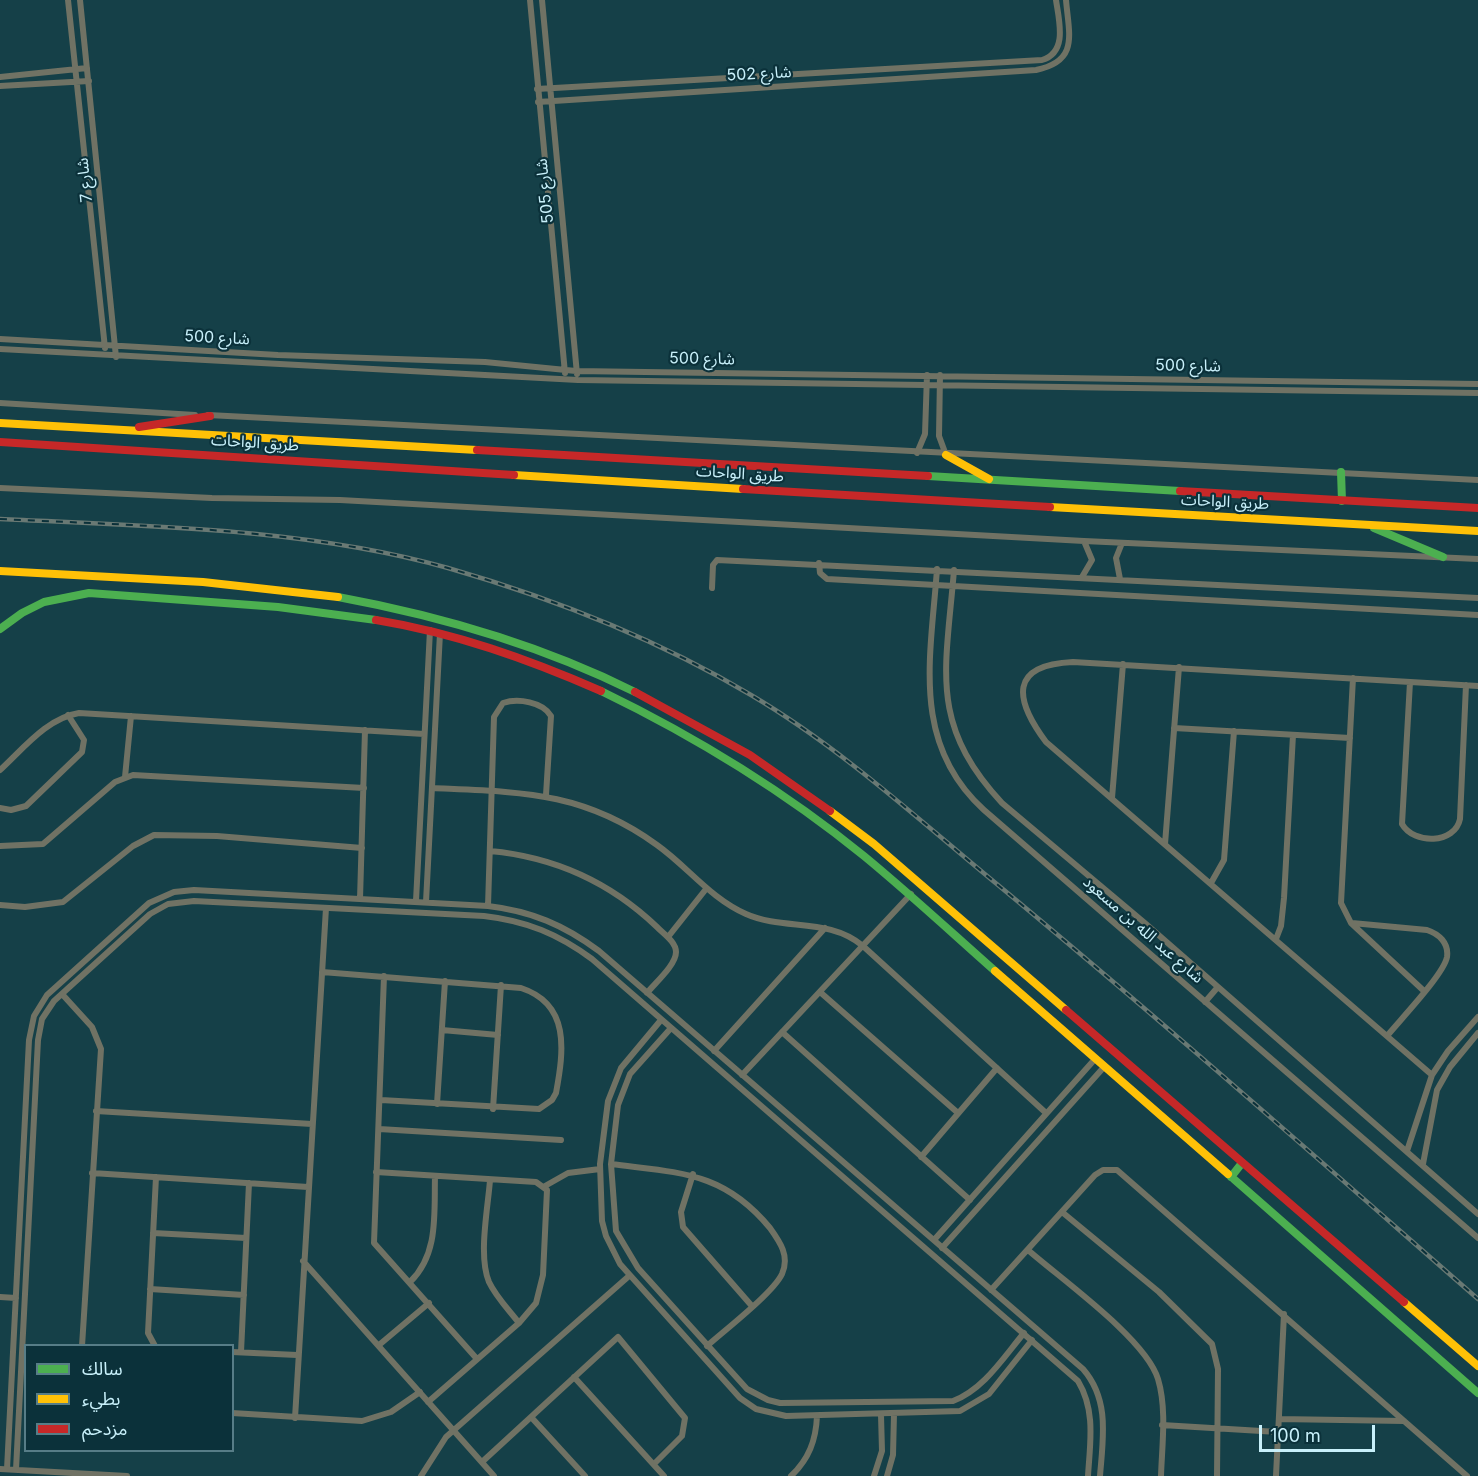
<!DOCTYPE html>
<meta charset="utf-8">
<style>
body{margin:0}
#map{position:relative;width:1478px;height:1476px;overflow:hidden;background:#154048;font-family:Inter,"Noto Sans Arabic",sans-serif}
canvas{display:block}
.legend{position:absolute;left:24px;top:1344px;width:210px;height:108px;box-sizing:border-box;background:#0b313a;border:2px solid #577d87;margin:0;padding:8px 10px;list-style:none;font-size:18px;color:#c8f0fa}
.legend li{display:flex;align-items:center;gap:12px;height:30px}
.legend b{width:30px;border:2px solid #577d87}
.scale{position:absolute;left:1259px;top:1425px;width:116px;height:27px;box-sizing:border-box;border:3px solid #c8f0fa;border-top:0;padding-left:8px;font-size:18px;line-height:21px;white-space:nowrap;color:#c8f0fa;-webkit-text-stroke:4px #0b313a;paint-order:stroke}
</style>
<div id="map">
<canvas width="1478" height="1476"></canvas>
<ul class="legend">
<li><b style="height:8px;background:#4caf50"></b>سالك</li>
<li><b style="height:8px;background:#ffc107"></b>بطيء</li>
<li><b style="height:8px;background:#c62828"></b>مزدحم</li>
</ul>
<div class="scale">100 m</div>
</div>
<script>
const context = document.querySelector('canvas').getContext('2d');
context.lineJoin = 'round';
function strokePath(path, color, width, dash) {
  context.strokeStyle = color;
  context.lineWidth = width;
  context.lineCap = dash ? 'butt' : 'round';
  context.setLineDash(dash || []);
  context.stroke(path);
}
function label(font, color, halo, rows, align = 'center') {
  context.font = font + ' Inter,"Noto Sans Arabic",sans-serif';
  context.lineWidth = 4.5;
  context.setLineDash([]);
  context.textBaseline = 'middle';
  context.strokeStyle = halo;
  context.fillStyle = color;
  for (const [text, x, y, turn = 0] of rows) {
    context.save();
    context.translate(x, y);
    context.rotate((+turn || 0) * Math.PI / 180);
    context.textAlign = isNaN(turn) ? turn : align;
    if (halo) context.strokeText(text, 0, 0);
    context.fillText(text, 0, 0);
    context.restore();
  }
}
const street = new Path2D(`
 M 68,0 L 105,348
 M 80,0 L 116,357
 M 530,0 L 565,373
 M 542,0 L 577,374
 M 0,77 L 87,68
 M 0,86 L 89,81
 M 537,89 L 1042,60 C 1068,52 1059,21 1056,0
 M 538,102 L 1036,70 C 1079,61 1069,35 1066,0
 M 0,339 L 278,355 L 485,362 L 576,371 L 1478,384
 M 0,349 L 578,380 L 1478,393
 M 940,375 L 939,436 L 946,455
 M 0,403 L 195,415
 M 208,415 L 1478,480
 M 917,453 L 925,434 L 927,375
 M 0,488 L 212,498 L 340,500 L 1084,541 L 1478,559
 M 819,563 L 820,573 L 827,579 L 1478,615
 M 937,569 C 931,656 910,743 984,810 L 1478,1238
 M 954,570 C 946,670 928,723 1002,803 L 1146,924 L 1478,1214
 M 1082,577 L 1092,560 L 1084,541
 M 1120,579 L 1116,558 L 1122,543
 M 712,588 L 713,565 L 717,560 L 1478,598
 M 1353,678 L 1341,903 L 1351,923 L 1424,991
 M 1410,682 L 1402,824 C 1414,845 1455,844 1460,819 L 1466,685
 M 1174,728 L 1350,738
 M 0,770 C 23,749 47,718 79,713 L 424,734
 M 125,777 L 131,716
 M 432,788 C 519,792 583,791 657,845 C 688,867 710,898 746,914 C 784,931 829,917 863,946 L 1046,1113
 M 1112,798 L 1123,664
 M 0,808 L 11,810 L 26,806 L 82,752 L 84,740 L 68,715
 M 1165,844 L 1179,667
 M 0,846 L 43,844 L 115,782 L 133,775 L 364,788
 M 490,851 C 555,857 610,882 657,927 C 664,934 676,942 676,952 C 676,965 655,983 647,993
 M 1211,883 L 1224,860 L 1234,731
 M 360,899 L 365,730
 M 416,901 L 430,630
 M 426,902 L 440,633
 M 0,905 L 25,907 L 63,902 L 133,846 L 154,835 L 217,836 L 362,848
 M 488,906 L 494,717 L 503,703 C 518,698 543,702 551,716 L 546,795
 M 1352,923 L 1427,930 C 1439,934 1449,943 1447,957 C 1444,974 1400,1020 1387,1036
 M 668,937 L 706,889
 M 1276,939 L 1281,926 L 1284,898 L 1293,735
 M 322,972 L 521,988 C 570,1004 564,1050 556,1093 L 552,1100 L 539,1109 L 381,1100
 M 384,976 L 374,1243 L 477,1359
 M 820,992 L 958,1113
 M 62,994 L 92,1027 L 101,1049 L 82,1346
 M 1205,1002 L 1217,988
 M 661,1020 L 621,1068 L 608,1101 L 600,1164 L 602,1221 L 606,1236 L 620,1264 L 740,1398 L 756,1409 L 786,1416 L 960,1411 L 989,1394 L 1032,1340
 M 671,1028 L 630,1074 L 618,1105 L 611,1164 L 616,1231 L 638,1268 L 747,1389 L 768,1400 L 780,1403 L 953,1401 C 984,1389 1003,1358 1024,1333
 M 442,1030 L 498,1035
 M 782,1032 L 970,1200
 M 714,1051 L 825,928
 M 742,1075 L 911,894
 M 1432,1075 L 1046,742 C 1014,699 1009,665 1073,662 L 1478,686
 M 437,1104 L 445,981
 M 493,1109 L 501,985
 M 96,1111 L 312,1124
 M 379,1129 L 561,1140
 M 1407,1151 L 1432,1075 L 1448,1051 L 1478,1017
 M 921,1157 L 997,1068
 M 611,1164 C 679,1173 723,1171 770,1228 C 780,1242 790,1256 782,1274 C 773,1293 725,1330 707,1346
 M 1423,1164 L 1437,1090 L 1450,1067 L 1478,1033
 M 376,1172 L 536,1182 L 547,1190 L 543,1275 L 536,1303 L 519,1323 L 428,1402
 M 92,1173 L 308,1187
 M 693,1174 L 681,1212 L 683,1227 L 751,1305
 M 490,1180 C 488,1208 478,1256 489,1282 C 496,1297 509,1310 519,1323
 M 545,1186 L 568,1173 L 600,1169
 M 1062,1212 L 1159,1292 L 1212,1344 L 1218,1369 L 1217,1476
 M 153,1233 L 246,1238
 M 934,1240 L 1095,1059
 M 942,1248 L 1104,1067
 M 1028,1250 C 1061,1279 1146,1339 1158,1379 C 1167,1409 1162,1445 1161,1476
 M 303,1261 L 494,1476
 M 410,1282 C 439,1254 434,1213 435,1176
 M 150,1289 L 244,1295
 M 991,1290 L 1095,1175 L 1103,1170 L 1117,1170 L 1467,1476
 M 0,1297 L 16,1298
 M 379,1345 L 429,1303
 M 155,1346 L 148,1333 L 156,1177
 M 232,1352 L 297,1355
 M 241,1352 L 249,1183
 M 574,1377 L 664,1476
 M 232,1413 L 362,1421 L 391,1412 L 420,1392
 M 531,1417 L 585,1476
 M 295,1418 L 326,908
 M 1279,1419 L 1404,1421
 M 1162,1425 L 1278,1432
 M 482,1462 L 618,1337 L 685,1418 L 682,1436 L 654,1464
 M 0,1469 L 127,1476
 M 7,1469 L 29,1040 L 34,1016 L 47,995 L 149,903 L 174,892 L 194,890 L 488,906 C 531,911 564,925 599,951 L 1083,1369 C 1110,1400 1103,1438 1100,1476
 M 16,1470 L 38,1040 L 42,1019 L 54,1001 L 150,914 L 168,904 L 194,901 L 484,916 C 527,921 558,934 592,959 L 1078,1381 C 1096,1411 1090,1443 1088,1476
 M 421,1476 L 446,1437 L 629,1276
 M 791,1476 C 809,1459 816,1440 817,1416
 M 874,1476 L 882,1451 L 881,1415
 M 887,1476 L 893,1455 L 894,1414
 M 1276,1476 L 1284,1314`);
const fast = new Path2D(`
 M 1341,472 L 1342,501
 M 928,476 L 1180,491
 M 1374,528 L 1443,557
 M 338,597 C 441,616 541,645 635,692
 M 0,629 L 22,613 L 44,602 L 89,593 L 278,607 L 376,620
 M 601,691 C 694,736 784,791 864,856 C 909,893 952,933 995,971
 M 1228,1174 L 1478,1393
 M 1231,1177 L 1242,1163`);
const slow = new Path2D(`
 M 0,423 L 477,450
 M 946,455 L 989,479
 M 514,475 L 743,489
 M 1050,507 L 1478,531
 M 0,571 L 203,582 L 338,597
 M 830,811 L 874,844 L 1066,1010
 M 995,971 L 1228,1174
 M 1404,1302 L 1478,1366`);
const jam = new Path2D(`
 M 139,427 L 210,416
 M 0,442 L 514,475
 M 477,450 L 928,476
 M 743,489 L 1050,507
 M 1180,491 L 1478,508
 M 376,620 C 455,633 528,659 601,691
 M 635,692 L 750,755 L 830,811
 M 1066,1010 L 1404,1302`);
const rail = new Path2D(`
 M 0,519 C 146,526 306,528 448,568 C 552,598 657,639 751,695 C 841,748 918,819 998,885 C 1161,1020 1319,1160 1478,1299`);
const streetNames = [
 ["شارع 502",759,74,-3],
 ["شارع 7",85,180,-96],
 ["شارع 505",545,191,-96],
 ["شارع 500",217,338,3],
 ["شارع 500",702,359,1],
 ["شارع 500",1188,366,1],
 ["طريق الواحات",255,443,4],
 ["طريق الواحات",740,474,4],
 ["طريق الواحات",1225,502,3],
 ["شارع عبد الله بن مسعود",1143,930,41]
];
strokePath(street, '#707264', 6);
strokePath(fast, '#4caf50', 8);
strokePath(slow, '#ffc107', 8);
strokePath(jam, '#c62828', 8);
strokePath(rail, '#697974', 4.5);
strokePath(rail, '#0b313a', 2, [7]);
label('16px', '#c8f0fa', '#0b313a', streetNames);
</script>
